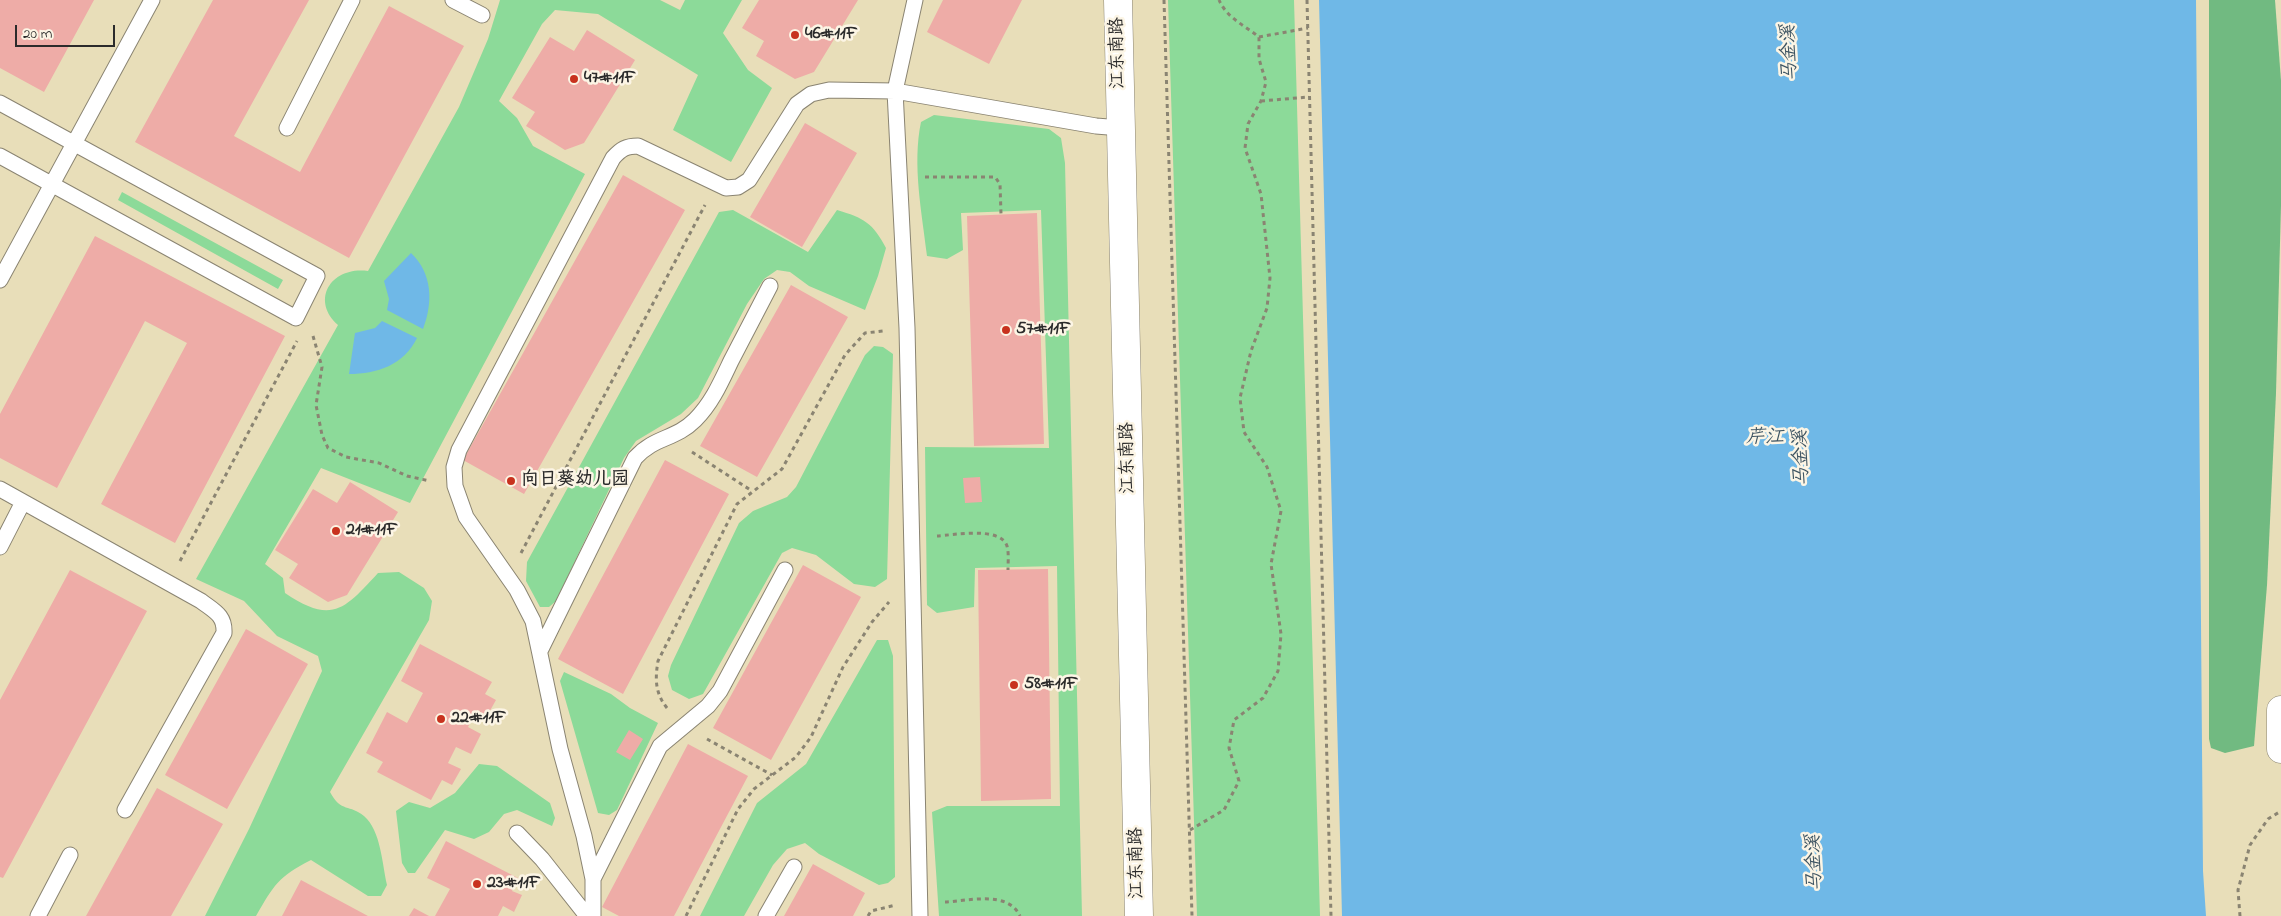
<!DOCTYPE html>
<meta charset="utf-8">
<style>
body{margin:0}
#map{position:relative;width:2281px;height:916px;overflow:hidden;background:#e8deb9;font-family:"Indie Flower",sans-serif}
canvas{display:block}
.scale{position:absolute;left:15px;top:25px;width:100px;height:22px;box-sizing:border-box;border:2px solid #2b2b2b;border-top:0;padding-left:6px;font-size:15px;line-height:18px;white-space:nowrap;color:#2b2b2b;-webkit-text-stroke:4px #fcf5e5;paint-order:stroke}
</style>
<div id="map">
<canvas width="2281" height="916"></canvas>
<div class="scale">20 m</div>
</div>
<script>
const context = document.querySelector('canvas').getContext('2d');
context.lineJoin = 'round';
function paint(path, color) {
  context.fillStyle = color;
  context.fill(path, 'evenodd');
}
function strokePath(path, color, width, dash) {
  context.strokeStyle = color;
  context.lineWidth = width;
  context.lineCap = dash ? 'butt' : 'round';
  context.setLineDash(dash || []);
  context.stroke(path);
}
function label(font, color, halo, rows, align = 'center') {
  context.font = font + ' "Indie Flower","LXGW WenKai TC",sans-serif';
  context.lineWidth = 5;
  context.setLineDash([]);
  context.textBaseline = 'middle';
  context.strokeStyle = halo;
  context.fillStyle = color;
  for (const [text, x, y, turn = 0] of rows) {
    context.save();
    context.translate(x, y);
    context.rotate((+turn || 0) * Math.PI / 180);
    context.textAlign = isNaN(turn) ? turn : align;
    if (halo) context.strokeText(text, 0, 0);
    context.fillText(text, 0, 0);
    context.restore();
  }
}
const green = new Path2D(`
 M 500,0 L 660,0 L 680,10 L 685,0 L 742,0 L 723,33 L 748,70 L 772,88 L 731,162 L 673,130 L 698,75 L 598,14 L 555,10 L 542,24 L 499,101 L 517,118 L 533,146 L 585,174 L 410,503 L 321,468 L 265,564 L 283,578 L 285,593 C 332,625 345,609 378,573 L 399,572 L 424,588 L 432,601 L 429,620 L 330,792 C 341,813 350,804 364,816 C 381,831 382,863 387,885 L 381,896 L 368,896 L 311,860 C 278,877 274,885 256,916 L 205,916 L 249,829 L 322,671 L 318,656 L 277,636 L 244,601 L 196,579 L 338,325 C 310,300 331,266 368,271 L 459,107 L 488,39 Z
 M 1168,0 L 1294,0 L 1320,916 L 1197,916 Z
 M 934,115 L 1049,129 L 1061,138 L 1065,163 L 1082,916 L 939,916 L 932,812 L 947,806 L 1060,806 L 1057,566 L 975,568 L 974,607 L 937,613 L 927,605 L 925,447 L 1049,448 L 1041,210 L 961,213 L 963,250 L 947,259 L 927,256 C 922,213 912,165 921,122 Z
 M 122,192 L 283,280 L 278,289 L 118,200 Z
 M 733,210 L 808,252 L 837,210 C 864,218 873,223 886,248 L 878,276 L 865,310 L 809,286 L 790,272 L 777,270 L 764,279 L 747,304 L 698,398 L 681,414 L 636,441 L 624,458 L 556,601 L 549,607 L 540,607 L 526,581 L 527,562 L 719,212 Z
 M 874,346 L 883,347 L 893,354 L 887,579 L 875,587 L 854,584 L 816,555 L 792,548 L 782,553 L 703,694 L 689,699 L 672,690 L 668,676 L 671,665 L 739,523 L 753,511 L 787,497 L 796,487 L 865,355 Z
 M 877,640 L 888,640 L 893,656 L 895,877 L 888,883 L 879,885 L 819,854 L 805,843 L 787,849 L 773,865 L 744,916 L 700,916 L 757,803 L 806,764 Z
 M 564,672 L 611,694 L 630,708 L 658,723 L 617,810 L 609,815 L 598,813 L 560,681 Z
 M 479,764 L 497,766 L 550,803 L 555,818 L 552,826 L 517,810 L 504,814 L 489,832 L 474,839 L 445,830 L 415,873 L 408,873 L 402,863 L 396,811 L 409,802 L 430,808 L 455,793 Z`);
const forest = new Path2D(`
 M 2209,0 L 2275,0 L 2281,81 L 2281,205 L 2276,393 L 2267,585 L 2254,746 L 2225,753 L 2211,748 L 2209,739 Z`);
const water = new Path2D(`
 M 1319,0 L 2196,0 L 2203,871 L 2206,916 L 1342,916 Z
 M 411,253 C 433,274 433,303 423,329 L 387,310 L 389,299 L 384,281 Z
 M 382,321 L 417,338 C 404,365 377,374 349,374 L 355,333 L 375,328 Z`);
const building = new Path2D(`
 M 0,0 L 94,0 L 44,92 L 0,68 Z
 M 213,0 L 309,0 L 234,136 L 300,172 L 389,6 L 464,46 L 349,258 L 135,142 Z
 M 759,0 L 858,0 L 814,72 L 795,79 L 756,56 L 764,41 L 742,28 Z
 M 943,0 L 1022,0 L 989,64 L 927,32 Z
 M 587,30 L 635,60 L 584,143 L 565,150 L 526,126 L 535,112 L 512,98 L 550,37 L 574,51 Z
 M 805,123 L 857,153 L 802,247 L 750,217 Z
 M 623,175 L 685,210 L 524,494 L 463,460 Z
 M 1037,213 L 1044,444 L 974,446 L 967,216 Z
 M 95,236 L 285,336 L 175,543 L 101,504 L 187,343 L 145,321 L 57,488 L 0,458 L 0,414 Z
 M 791,285 L 848,317 L 757,477 L 700,446 Z
 M 665,460 L 729,494 L 623,694 L 558,659 Z
 M 980,477 L 982,502 L 965,503 L 963,478 Z
 M 350,482 L 398,512 L 347,595 L 328,602 L 289,578 L 298,564 L 275,550 L 313,489 L 337,503 Z
 M 803,565 L 861,597 L 771,760 L 713,728 Z
 M 1048,569 L 1051,799 L 981,801 L 978,570 Z
 M 70,570 L 147,611 L 3,878 L 0,877 L 0,700 Z
 M 246,629 L 308,664 L 227,809 L 165,775 Z
 M 420,644 L 492,682 L 485,694 L 496,700 L 487,716 L 477,710 L 468,727 L 481,734 L 471,754 L 456,747 L 448,763 L 461,769 L 452,785 L 442,780 L 431,800 L 377,772 L 383,762 L 366,753 L 387,712 L 407,723 L 423,693 L 401,681 Z
 M 629,730 L 643,739 L 630,760 L 616,752 Z
 M 688,744 L 748,776 L 674,916 L 619,916 L 602,907 Z
 M 157,788 L 223,824 L 171,916 L 86,916 Z
 M 446,841 L 518,878 L 512,891 L 522,895 L 514,912 L 503,906 L 498,916 L 435,916 L 450,889 L 427,878 Z
 M 813,864 L 865,893 L 853,916 L 784,916 Z
 M 301,880 L 368,916 L 282,916 Z
 M 414,908 L 429,916 L 409,916 Z`);
const path = new Path2D(`
 M 1164,0 L 1192,916
 M 1307,0 L 1331,916
 M 1259,37 L 1308,28
 M 1261,101 L 1309,97
 M 925,177 L 995,177 L 1000,184 L 1001,214
 M 313,336 L 322,367 L 316,405 L 322,435 L 328,448 L 346,457 L 379,463 L 407,476 L 430,481
 M 692,452 L 752,491
 M 937,536 C 954,535 1000,526 1007,546 C 1009,553 1008,563 1008,570
 M 521,553 L 705,205
 M 180,561 L 297,341
 M 667,708 C 655,693 655,679 658,661 L 737,504 L 782,469 L 845,355 L 865,333 L 883,331
 M 707,739 L 772,775
 M 1190,830 L 1224,810 L 1239,781 L 1229,748 L 1234,720 L 1263,698 L 1278,671 L 1281,634 L 1271,564 L 1281,511 L 1267,467 L 1244,432 L 1240,398 L 1251,351 L 1267,308 L 1270,278 L 1261,194 L 1245,148 L 1248,124 L 1261,101 L 1266,82 L 1259,59 L 1259,37 C 1244,25 1227,18 1219,0
 M 945,902 C 968,901 1008,890 1020,916
 M 686,916 L 738,809 L 754,789 L 796,757 L 811,737 L 843,667 L 872,622 L 889,602
 M 868,916 L 871,911 L 896,905
 M 2240,916 L 2238,890 L 2250,845 L 2268,819 L 2281,811`);
const lane = new Path2D(`
 M 453,0 L 482,15
 M 915,0 L 895,91 L 907,328 L 920,916
 M 0,103 L 317,276 L 296,318 L 0,156
 M 287,128 L 352,0
 M 0,280 L 152,0
 M 0,489 L 201,601 C 214,611 225,615 224,633 L 125,810
 M 0,547 L 23,502
 M 540,651 L 635,458 C 655,436 675,440 695,420 C 712,403 721,382 731,361 C 744,336 757,311 770,286
 M 517,833 L 542,859 L 587,916
 M 593,879 L 660,746 L 708,706 L 720,691 L 785,570
 M 38,916 L 70,855
 M 593,916 L 593,879 L 584,836 L 560,749 L 533,621 L 517,590 L 466,517 L 455,486 L 454,467 L 459,450 L 613,158 C 621,149 626,146 638,146 L 726,188 L 738,187 L 749,180 L 797,104 L 811,94 L 829,90 L 895,91 L 1096,126 L 1121,128
 M 766,916 L 794,867`);
const secondary = new Path2D(`
 M 1118,0 L 1139,916
 M 2281,710 L 2281,749`);
const markers = [
 [795,35,5,"#c8321e"],
 [574,79,5,"#c8321e"],
 [1006,330,5,"#c8321e"],
 [511,481,5,"#c8321e"],
 [336,531,5,"#c8321e"],
 [1014,685,5,"#c8321e"],
 [441,719,5,"#c8321e"],
 [477,884,5,"#c8321e"]
];
const poiNames = [
 ["46#11F",805,35],
 ["47#11F",584,79],
 ["57#11F",1016,330],
 ["向日葵幼儿园",521,481],
 ["21#11F",346,531],
 ["58#11F",1024,685],
 ["22#11F",451,719],
 ["23#11F",487,884]
];
const streetNames = [
 ["江东南路",1119,53,-91],
 ["江东南路",1129,458,-91],
 ["江东南路",1138,863,-91]
];
const waterNames = [
 ["马金溪",1791,53,-92],
 ["芹江",1765,439],
 ["马金溪",1803,458,-92],
 ["马金溪",1816,863,-92]
];
paint(green, '#8cda99');
paint(forest, '#71ba81');
paint(water, '#6fb8e7');
paint(building, '#eeaca7');
strokePath(lane, '#8a8472', 17);
strokePath(secondary, '#8a8472', 29);
strokePath(path, '#8a8472', 3, [4, 4]);
strokePath(lane, '#fff', 15);
strokePath(secondary, '#fff', 28);
for (const [x, y, r, color] of markers) {
  const dot = new Path2D();
  dot.arc(x, y, r, 0, 2 * Math.PI);
  context.fillStyle = color;
  context.fill(dot);
  strokePath(dot, '#fcf5e5', 2);
}
label('bold 18px', '#2b2b2b', '#fcf5e5', poiNames, 'left');
label('18px', '#2b2b2b', '#fcf5e5', streetNames);
label('italic 19px', '#3f5563', '#fcf5e5', waterNames);
</script>
